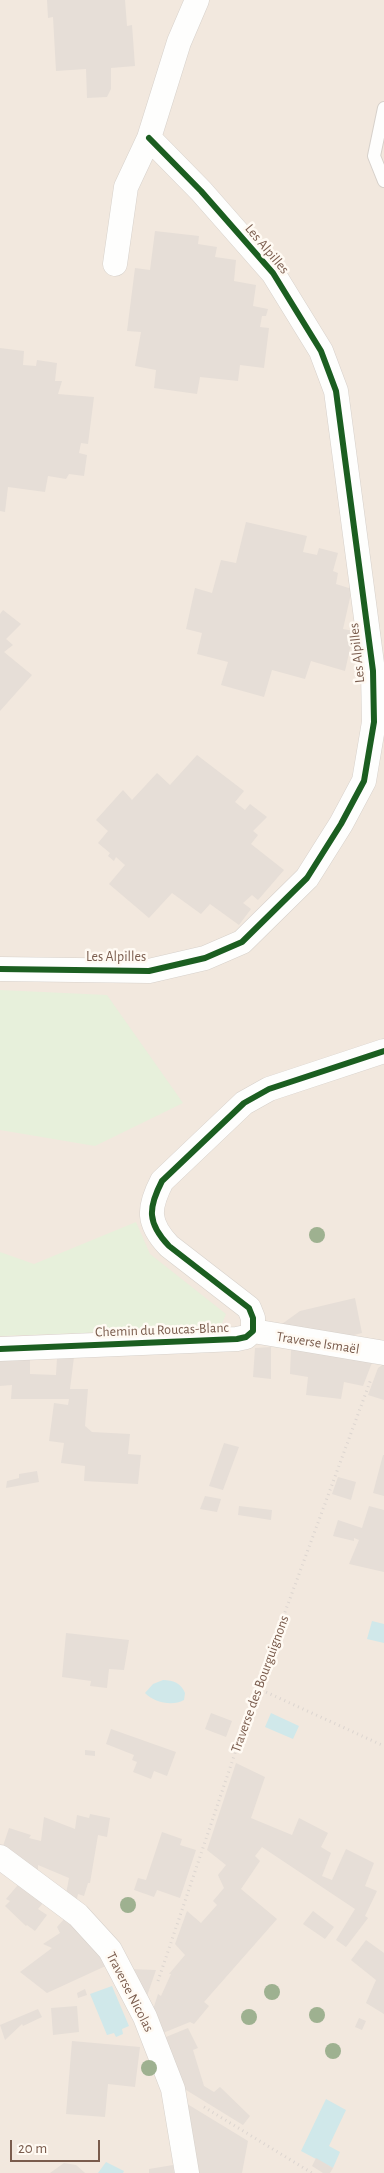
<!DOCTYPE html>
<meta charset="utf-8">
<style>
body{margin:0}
#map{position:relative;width:384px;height:2173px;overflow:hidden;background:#f9f5f0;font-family:"Alegreya Sans",sans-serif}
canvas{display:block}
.scale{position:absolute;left:10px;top:2140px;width:90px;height:22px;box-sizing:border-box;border:2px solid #7a5c4d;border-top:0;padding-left:6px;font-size:15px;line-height:18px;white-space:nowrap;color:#7a5c4d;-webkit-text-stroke:4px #fffaf3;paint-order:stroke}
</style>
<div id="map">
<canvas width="384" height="2173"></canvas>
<div class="scale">20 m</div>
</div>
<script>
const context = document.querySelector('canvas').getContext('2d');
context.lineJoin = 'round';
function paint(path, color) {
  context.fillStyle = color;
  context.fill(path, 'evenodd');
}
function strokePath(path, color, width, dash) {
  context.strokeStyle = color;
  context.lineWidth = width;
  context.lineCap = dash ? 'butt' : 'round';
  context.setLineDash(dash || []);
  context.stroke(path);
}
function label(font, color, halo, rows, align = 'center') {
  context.font = font + ' "Alegreya Sans",sans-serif';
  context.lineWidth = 5;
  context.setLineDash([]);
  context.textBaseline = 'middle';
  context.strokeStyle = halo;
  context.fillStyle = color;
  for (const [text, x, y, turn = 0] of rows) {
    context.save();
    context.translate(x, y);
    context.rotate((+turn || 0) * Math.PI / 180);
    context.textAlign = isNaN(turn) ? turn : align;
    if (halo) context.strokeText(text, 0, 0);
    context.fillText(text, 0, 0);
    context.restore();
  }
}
const residential = new Path2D(`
 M 0,0 L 384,0 L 384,2173 L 0,2173 Z`);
const green = new Path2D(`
 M 0,990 L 107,995 L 183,1103 L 95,1146 L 0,1130 Z
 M 136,1222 L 150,1254 L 226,1314 L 220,1328 L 0,1336 L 0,1252 L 34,1264 Z`);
const water = new Path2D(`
 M 372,1621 L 384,1624 L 384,1643 L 367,1639 Z
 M 163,1680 C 173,1680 181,1683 185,1693 L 184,1700 C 172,1707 154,1702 145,1693 L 153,1684 Z
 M 271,1713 L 299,1726 L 293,1739 L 265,1727 Z
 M 112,1986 L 129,2026 L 122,2029 L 123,2034 L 116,2037 L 114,2033 L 107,2035 L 90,1994 Z
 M 326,2099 L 346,2110 L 329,2146 L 340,2152 L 333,2168 L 301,2151 Z
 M 106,2162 L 124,2171 L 123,2173 L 98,2173 Z`);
const building = new Path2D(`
 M 47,0 L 125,0 L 127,26 L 132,25 L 135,66 L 111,68 L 111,89 L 107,97 L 87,98 L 86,69 L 56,71 L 53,17 L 48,18 Z
 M 155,231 L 199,236 L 198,244 L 217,247 L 215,257 L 236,260 L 234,281 L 256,285 L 253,306 L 268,309 L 266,316 L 262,316 L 260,327 L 269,328 L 264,368 L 240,365 L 238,381 L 200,377 L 197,394 L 154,388 L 156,370 L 135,366 L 141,332 L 127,331 L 135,268 L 150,270 Z
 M 0,348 L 24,351 L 23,365 L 36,366 L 37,360 L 57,363 L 55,381 L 62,381 L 58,394 L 94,397 L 88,444 L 81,443 L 79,453 L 87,455 L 84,476 L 69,474 L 66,479 L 48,476 L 45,492 L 8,487 L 5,512 L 0,511 Z
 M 246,522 L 307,536 L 303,552 L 317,555 L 319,548 L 338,553 L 333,571 L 338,573 L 336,584 L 352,589 L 343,629 L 354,631 L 345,671 L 311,661 L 305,679 L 272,670 L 264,697 L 221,685 L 228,662 L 197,654 L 202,633 L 186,629 L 195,588 L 212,593 L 221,560 L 236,563 Z
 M 3,610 L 21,624 L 6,639 L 13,645 L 4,652 L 32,675 L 0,711 L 0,614 Z
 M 197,755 L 244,791 L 235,802 L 245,810 L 250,804 L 267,817 L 253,831 L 258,835 L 251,844 L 284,870 L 258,900 L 252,895 L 243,903 L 251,909 L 239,925 L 210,904 L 201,914 L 172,893 L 149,918 L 109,884 L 125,865 L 116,857 L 114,861 L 108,856 L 110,853 L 98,843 L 108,831 L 96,820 L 123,790 L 132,800 L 157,773 L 170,785 Z
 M 355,1298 L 362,1333 L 354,1335 L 356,1345 L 287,1329 L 282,1324 L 300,1311 Z
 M 271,1347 L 271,1379 L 253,1377 L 255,1348 Z
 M 291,1349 L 373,1360 L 363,1386 L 344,1382 L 341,1399 L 306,1395 L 308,1377 L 290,1374 Z
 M 74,1357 L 70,1389 L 88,1389 L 85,1426 L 92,1432 L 130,1434 L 128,1454 L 141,1455 L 138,1484 L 84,1481 L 85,1466 L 61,1463 L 64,1443 L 49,1441 L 54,1403 L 68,1405 L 69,1399 L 11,1399 L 12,1385 L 0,1386 L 0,1361 L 30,1360 L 30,1374 L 56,1375 L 57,1358 Z
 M 384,1364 L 384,1400 L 368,1395 L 378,1368 Z
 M 224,1443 L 239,1447 L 223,1490 L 209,1486 Z
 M 383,1455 L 384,1455 L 384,1496 L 373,1493 Z
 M 37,1471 L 39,1482 L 6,1488 L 7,1481 L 19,1478 L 19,1474 Z
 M 338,1477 L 356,1482 L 351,1500 L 332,1494 Z
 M 205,1496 L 221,1499 L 217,1512 L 200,1509 Z
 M 239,1506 L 272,1510 L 271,1520 L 238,1515 Z
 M 369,1506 L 384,1510 L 384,1572 L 349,1564 L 359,1540 L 354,1538 L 354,1541 L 333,1536 L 338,1520 L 362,1528 Z
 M 66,1633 L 129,1640 L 124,1670 L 109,1669 L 107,1688 L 90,1686 L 91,1681 L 62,1677 Z
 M 211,1713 L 232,1721 L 226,1737 L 205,1729 Z
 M 111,1729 L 176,1752 L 167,1776 L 154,1771 L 151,1779 L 133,1772 L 137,1762 L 132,1760 L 134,1755 L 106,1744 Z
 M 85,1750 L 95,1751 L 95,1756 L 85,1755 Z
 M 236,1763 L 265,1777 L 251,1818 L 292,1835 L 299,1818 L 328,1833 L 321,1847 L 331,1853 L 322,1876 L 332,1880 L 346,1849 L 374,1863 L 365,1886 L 377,1891 L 365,1916 L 368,1918 L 346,1947 L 336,1940 L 355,1909 L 262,1847 L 255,1856 L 260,1861 L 241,1889 L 277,1919 L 204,2002 L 209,2006 L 194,2024 L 190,2022 L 158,2035 L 151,2016 L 158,1994 L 161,1996 L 171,1974 L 169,1974 L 185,1955 L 175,1944 L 187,1911 L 201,1923 L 217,1905 L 213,1901 L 224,1888 L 218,1875 L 226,1865 L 207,1850 Z
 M 90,1814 L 110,1818 L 107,1837 L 98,1835 L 90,1883 L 88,1883 L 84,1896 L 78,1894 L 76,1903 L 66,1894 L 69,1878 L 38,1865 L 38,1870 L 2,1849 L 9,1828 L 31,1835 L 29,1838 L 41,1841 L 44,1817 L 75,1829 L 77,1815 L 89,1818 Z
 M 162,1832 L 182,1839 L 180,1845 L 196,1850 L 180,1898 L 157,1890 L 154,1897 L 134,1890 L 138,1878 L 146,1880 Z
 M 23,1879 L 47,1898 L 38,1909 L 47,1915 L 35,1931 L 27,1925 L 26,1926 L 5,1906 L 10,1901 L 6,1899 Z
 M 313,1911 L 334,1927 L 325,1939 L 303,1924 Z
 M 67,1916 L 110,1964 L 47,1993 L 20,1972 L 52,1948 L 43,1944 L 60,1933 L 57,1927 Z
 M 366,1940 L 384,1953 L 384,2014 L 366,2003 L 376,1980 L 351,1960 Z
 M 129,1969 L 156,1970 L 147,1996 Z
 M 85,1989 L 87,1995 L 78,1998 L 77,1993 Z
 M 77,2006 L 79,2032 L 53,2035 L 51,2008 Z
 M 38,2009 L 42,2017 L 23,2026 L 22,2024 L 5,2040 L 0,2025 Z
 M 359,2018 L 366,2021 L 362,2030 L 355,2027 Z
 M 188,2028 L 198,2048 L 193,2050 L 204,2086 L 214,2092 L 220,2087 L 250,2116 L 243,2125 L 178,2085 L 161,2039 Z
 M 72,2041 L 140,2047 L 135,2087 L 108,2084 L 105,2117 L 66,2114 Z
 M 184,2102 L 248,2141 L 242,2173 L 197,2173 Z
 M 316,2158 L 333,2168 L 330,2173 L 323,2173 L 312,2166 Z
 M 64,2163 L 76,2165 L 85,2173 L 50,2173 Z
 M 173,2165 L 174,2173 L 149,2173 L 149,2169 Z`);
const path = new Path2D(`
 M 257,1688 L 384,1746
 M 158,1981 L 257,1688 L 371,1379
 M 204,2107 L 312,2173`);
const lane = new Path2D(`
 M 384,108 L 374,156 L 384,181`);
const street = new Path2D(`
 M 115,264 L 126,187 L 149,138 L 179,42 L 197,0
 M 0,969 L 149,971 L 205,958 L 242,942 L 307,878 L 341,824 L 364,781 L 374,722 L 373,671 L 336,391 L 321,351 L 273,273 L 201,191 L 149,138
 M 253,1331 L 384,1353
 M 0,1349 L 237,1339 L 246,1337 L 253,1331 L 253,1318 L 249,1308 L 169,1246 C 147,1223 148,1208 162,1181 L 244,1103 L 269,1089 L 384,1051
 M 0,1857 L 78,1915 L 110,1950 L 145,2017 L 173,2089 L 187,2173`);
const cycleway = new Path2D(`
 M 0,969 L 149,971 L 205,958 L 242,942 L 307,878 L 341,824 L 364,781 L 374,722 L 373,671 L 336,391 L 321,351 L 273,273 L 201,191 L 149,138
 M 0,1349 L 237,1339 L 246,1337 L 253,1331 L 253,1318 L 249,1308 L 169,1246 C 147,1223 148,1208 162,1181 L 244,1103 L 269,1089 L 384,1051`);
const trees = [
 [317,1235],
 [128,1905],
 [272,1992],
 [317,2015],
 [249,2017],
 [333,2051],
 [149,2068]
];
const streetNames = [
 ["Les Alpilles",267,249,50],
 ["Les Alpilles",357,653,-96],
 ["Les Alpilles",116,957],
 ["Chemin du Roucas-Blanc",162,1330,-2],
 ["Traverse Ismaël",318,1343,9],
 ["Traverse des Bourguignons",260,1684,-70],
 ["Traverse Nicolas",130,1992,63]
];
paint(residential, '#f2e8de');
paint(green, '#e7f0db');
paint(water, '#d0e8ea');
paint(building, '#e6ded7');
strokePath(lane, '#d7d1cb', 14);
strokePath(street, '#d7d1cb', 25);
strokePath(path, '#dcd5d0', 3, [1, 4]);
strokePath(lane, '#fefefd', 12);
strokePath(street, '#fefefd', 24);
strokePath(cycleway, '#1b5e20', 6);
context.fillStyle = '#9eb190';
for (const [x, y] of trees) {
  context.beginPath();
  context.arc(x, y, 8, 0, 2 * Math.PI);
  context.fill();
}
label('14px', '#7a5c4d', '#fffaf3', streetNames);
</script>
